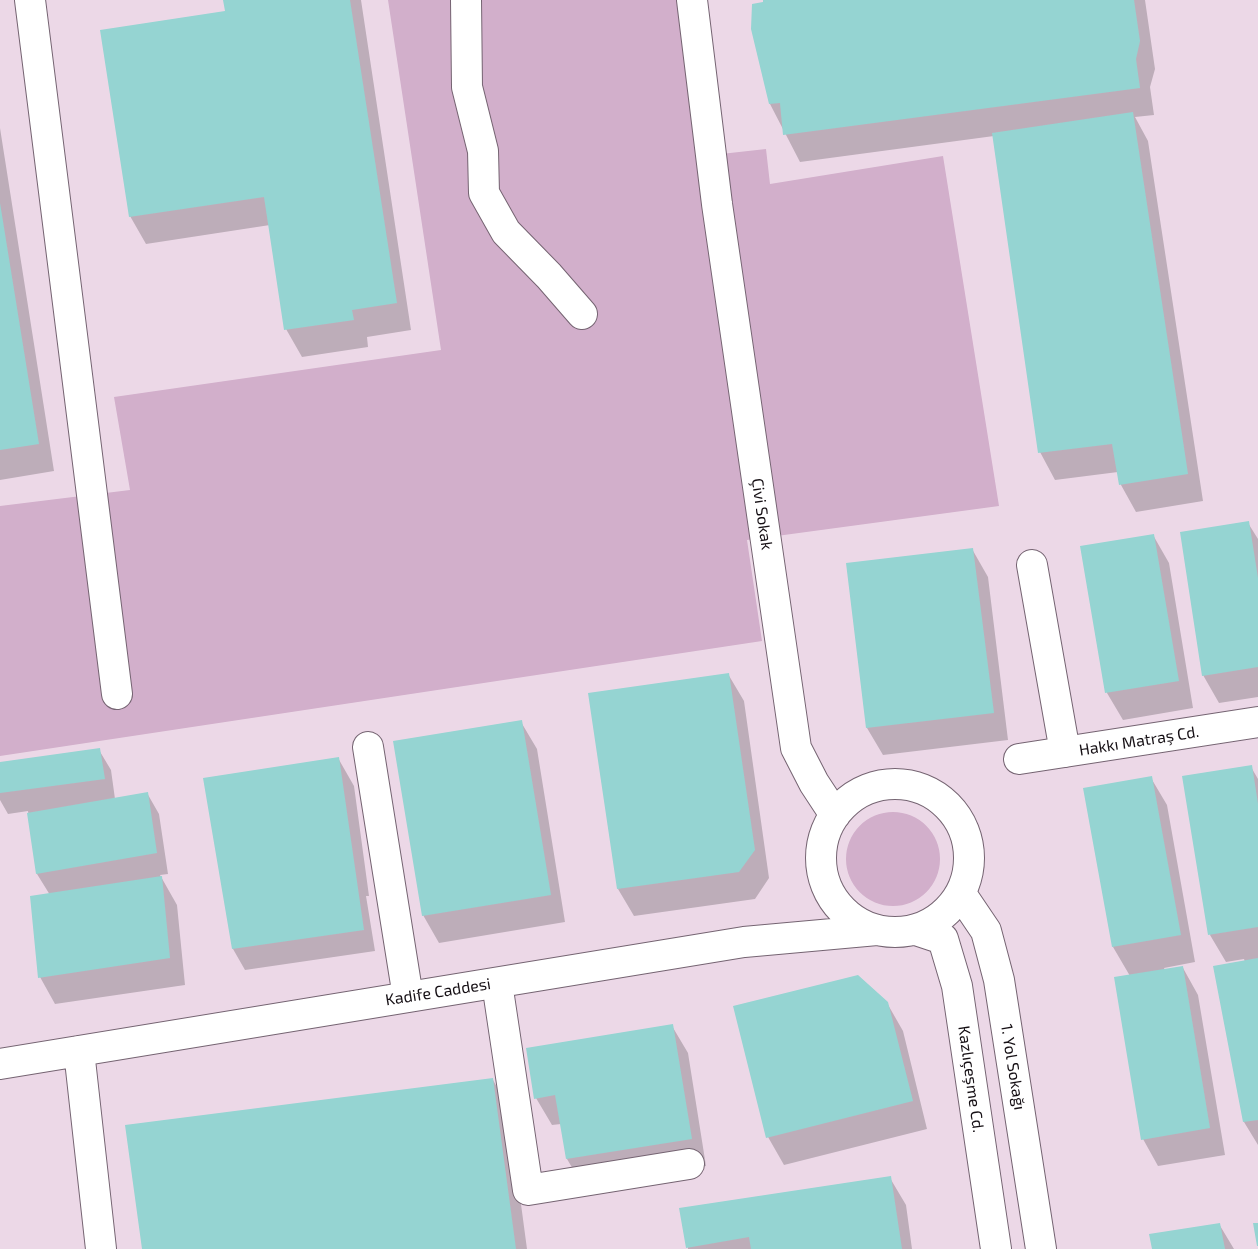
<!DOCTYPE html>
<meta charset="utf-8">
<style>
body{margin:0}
canvas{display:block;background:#ecd8e7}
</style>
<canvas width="1258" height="1249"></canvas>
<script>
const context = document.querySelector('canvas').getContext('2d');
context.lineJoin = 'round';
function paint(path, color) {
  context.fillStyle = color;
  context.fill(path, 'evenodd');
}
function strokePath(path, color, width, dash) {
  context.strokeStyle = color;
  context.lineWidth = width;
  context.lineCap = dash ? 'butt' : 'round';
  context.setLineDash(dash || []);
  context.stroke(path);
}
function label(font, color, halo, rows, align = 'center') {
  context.font = font + ' "Exo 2",sans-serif';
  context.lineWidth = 4.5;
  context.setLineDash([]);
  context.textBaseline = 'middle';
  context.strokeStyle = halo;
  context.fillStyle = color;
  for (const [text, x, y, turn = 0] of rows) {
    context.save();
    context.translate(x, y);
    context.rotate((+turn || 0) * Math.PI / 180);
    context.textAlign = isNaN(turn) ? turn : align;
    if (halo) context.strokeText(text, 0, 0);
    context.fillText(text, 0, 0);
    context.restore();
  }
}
const green = new Path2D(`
 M 388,0 L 676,0 L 703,156 L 766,149 L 770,184 L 943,156 L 999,506 L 747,540 L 762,641 L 0,756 L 0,506 L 130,490 L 114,397 L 441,350 Z
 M846 859a47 47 0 1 1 94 0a47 47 0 1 1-94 0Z`);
const shadow = new Path2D(`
 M 225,0 L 361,0 L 411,330 L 367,337 L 368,347 L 302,357 L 286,329 L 270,225 L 146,244 L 130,216 L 227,13 Z
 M 764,0 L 1145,0 L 1155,69 L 1150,87 L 1154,115 L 1135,117 L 1148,141 L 1203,501 L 1136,512 L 1121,485 L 1118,472 L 1055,480 L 1040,452 L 994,136 L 800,162 L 770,104 Z
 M 0,128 L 54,471 L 0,480 Z
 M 1248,523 L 1258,539 L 1258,697 L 1219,703 L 1203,675 Z
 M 1153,535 L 1169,563 L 1193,708 L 1123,720 L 1107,693 L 1082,547 Z
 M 972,549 L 988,577 L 1008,740 L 883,755 L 867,728 L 847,565 Z
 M 728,674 L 744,701 L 769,878 L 755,899 L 634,916 L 618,889 Z
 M 521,722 L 537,749 L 565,922 L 439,943 L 423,915 Z
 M 99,750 L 111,770 L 115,799 L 147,793 L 159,814 L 168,874 L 160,875 L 177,905 L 185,985 L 55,1004 L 40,977 L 50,895 L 37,874 L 28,811 L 8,814 L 0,800 L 0,763 Z
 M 338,758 L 354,786 L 369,896 L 366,896 L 375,951 L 245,970 L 233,949 L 224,888 Z
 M 1251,767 L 1258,779 L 1258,1145 L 1244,1122 L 1215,967 L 1245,962 L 1244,959 L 1226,962 L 1210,935 Z
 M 1151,778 L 1167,805 L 1195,962 L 1164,968 L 1165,970 L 1183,968 L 1198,995 L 1225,1155 L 1158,1166 L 1143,1139 L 1130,976 L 1113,947 Z
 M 887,1003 L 903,1031 L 927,1129 L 784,1165 L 768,1137 Z
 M 672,1026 L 688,1053 L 706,1166 L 583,1186 L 567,1159 L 561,1124 L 552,1125 L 536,1098 Z
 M 493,1080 L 508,1107 L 527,1249 L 143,1249 Z
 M 890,1178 L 906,1205 L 912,1249 L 688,1249 L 688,1247 Z
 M 1219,1224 L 1234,1249 L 1153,1249 Z`);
const building = new Path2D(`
 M 223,0 L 350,0 L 397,303 L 352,310 L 354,320 L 284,330 L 264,197 L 129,217 L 100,30 L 225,11 Z
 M 763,0 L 1134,0 L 1140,41 L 1136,59 L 1140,88 L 783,135 L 780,103 L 769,104 L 751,29 L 752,4 L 763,2 Z
 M 1133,112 L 1188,474 L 1119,485 L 1112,444 L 1038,453 L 992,133 Z
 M 0,203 L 39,444 L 0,450 Z
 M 1249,521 L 1258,578 L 1258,667 L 1202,676 L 1180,532 Z
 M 1154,534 L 1179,681 L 1105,693 L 1080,546 Z
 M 973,548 L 994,713 L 866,728 L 846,563 Z
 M 729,673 L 755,850 L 739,872 L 617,889 L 588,693 Z
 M 522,720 L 551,895 L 422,916 L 393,741 Z
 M 100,748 L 105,779 L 0,793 L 0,762 Z
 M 339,757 L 364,930 L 232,949 L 203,778 Z
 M 1252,765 L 1258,804 L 1258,927 L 1208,935 L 1182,776 Z
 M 1152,776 L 1181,935 L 1112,947 L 1083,788 Z
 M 148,792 L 157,853 L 36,874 L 27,813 Z
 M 162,876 L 170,958 L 38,978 L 30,896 Z
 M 1258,958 L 1258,1120 L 1243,1122 L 1213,966 Z
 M 1183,966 L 1210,1128 L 1141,1140 L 1114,977 Z
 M 858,975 L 888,1002 L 913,1101 L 766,1138 L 733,1006 Z
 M 673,1024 L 692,1139 L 566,1159 L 555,1095 L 534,1099 L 526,1048 Z
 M 493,1078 L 516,1249 L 142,1249 L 125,1125 Z
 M 891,1176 L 902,1249 L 751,1249 L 749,1237 L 686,1248 L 679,1208 Z
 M 1220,1223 L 1225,1249 L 1152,1249 L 1149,1234 Z
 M 1253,1223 L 1258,1223 L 1258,1246 L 1257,1246 Z`);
const minor = new Path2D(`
 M 30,0 L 117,694
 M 466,0 L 467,87 L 483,151 L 484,193 L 506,232 L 549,276 L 582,314
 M 692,0 L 717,204 L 796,748 L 814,783 L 835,815
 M 1032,565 L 1065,752
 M 368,747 L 408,997
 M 1019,759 L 1258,722
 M821 858a74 74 0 1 1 148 0a74 74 0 1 1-148 0Z
 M 961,894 L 986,931 L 999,980 L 1041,1249
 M 916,930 L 943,939 L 957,986 L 996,1249
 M 497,983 L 528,1190 L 689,1164
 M 79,1051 L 101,1249
 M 0,1064 L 744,942 L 877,930`);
const streetNames = [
 ["Çivi Sokak",762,514,82],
 ["Hakkı Matraş Cd.",1139,741,-9],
 ["Kadife Caddesi",438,992,-9],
 ["1. Yol Sokağı",1013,1067,81],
 ["Kazlıçeşme Cd.",971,1079,82]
];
paint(green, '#d2afcb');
paint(shadow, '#0003');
paint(building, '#95d4d2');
strokePath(minor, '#756472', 32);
strokePath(minor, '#fff', 30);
label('16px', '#150f14', '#fff', streetNames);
</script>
